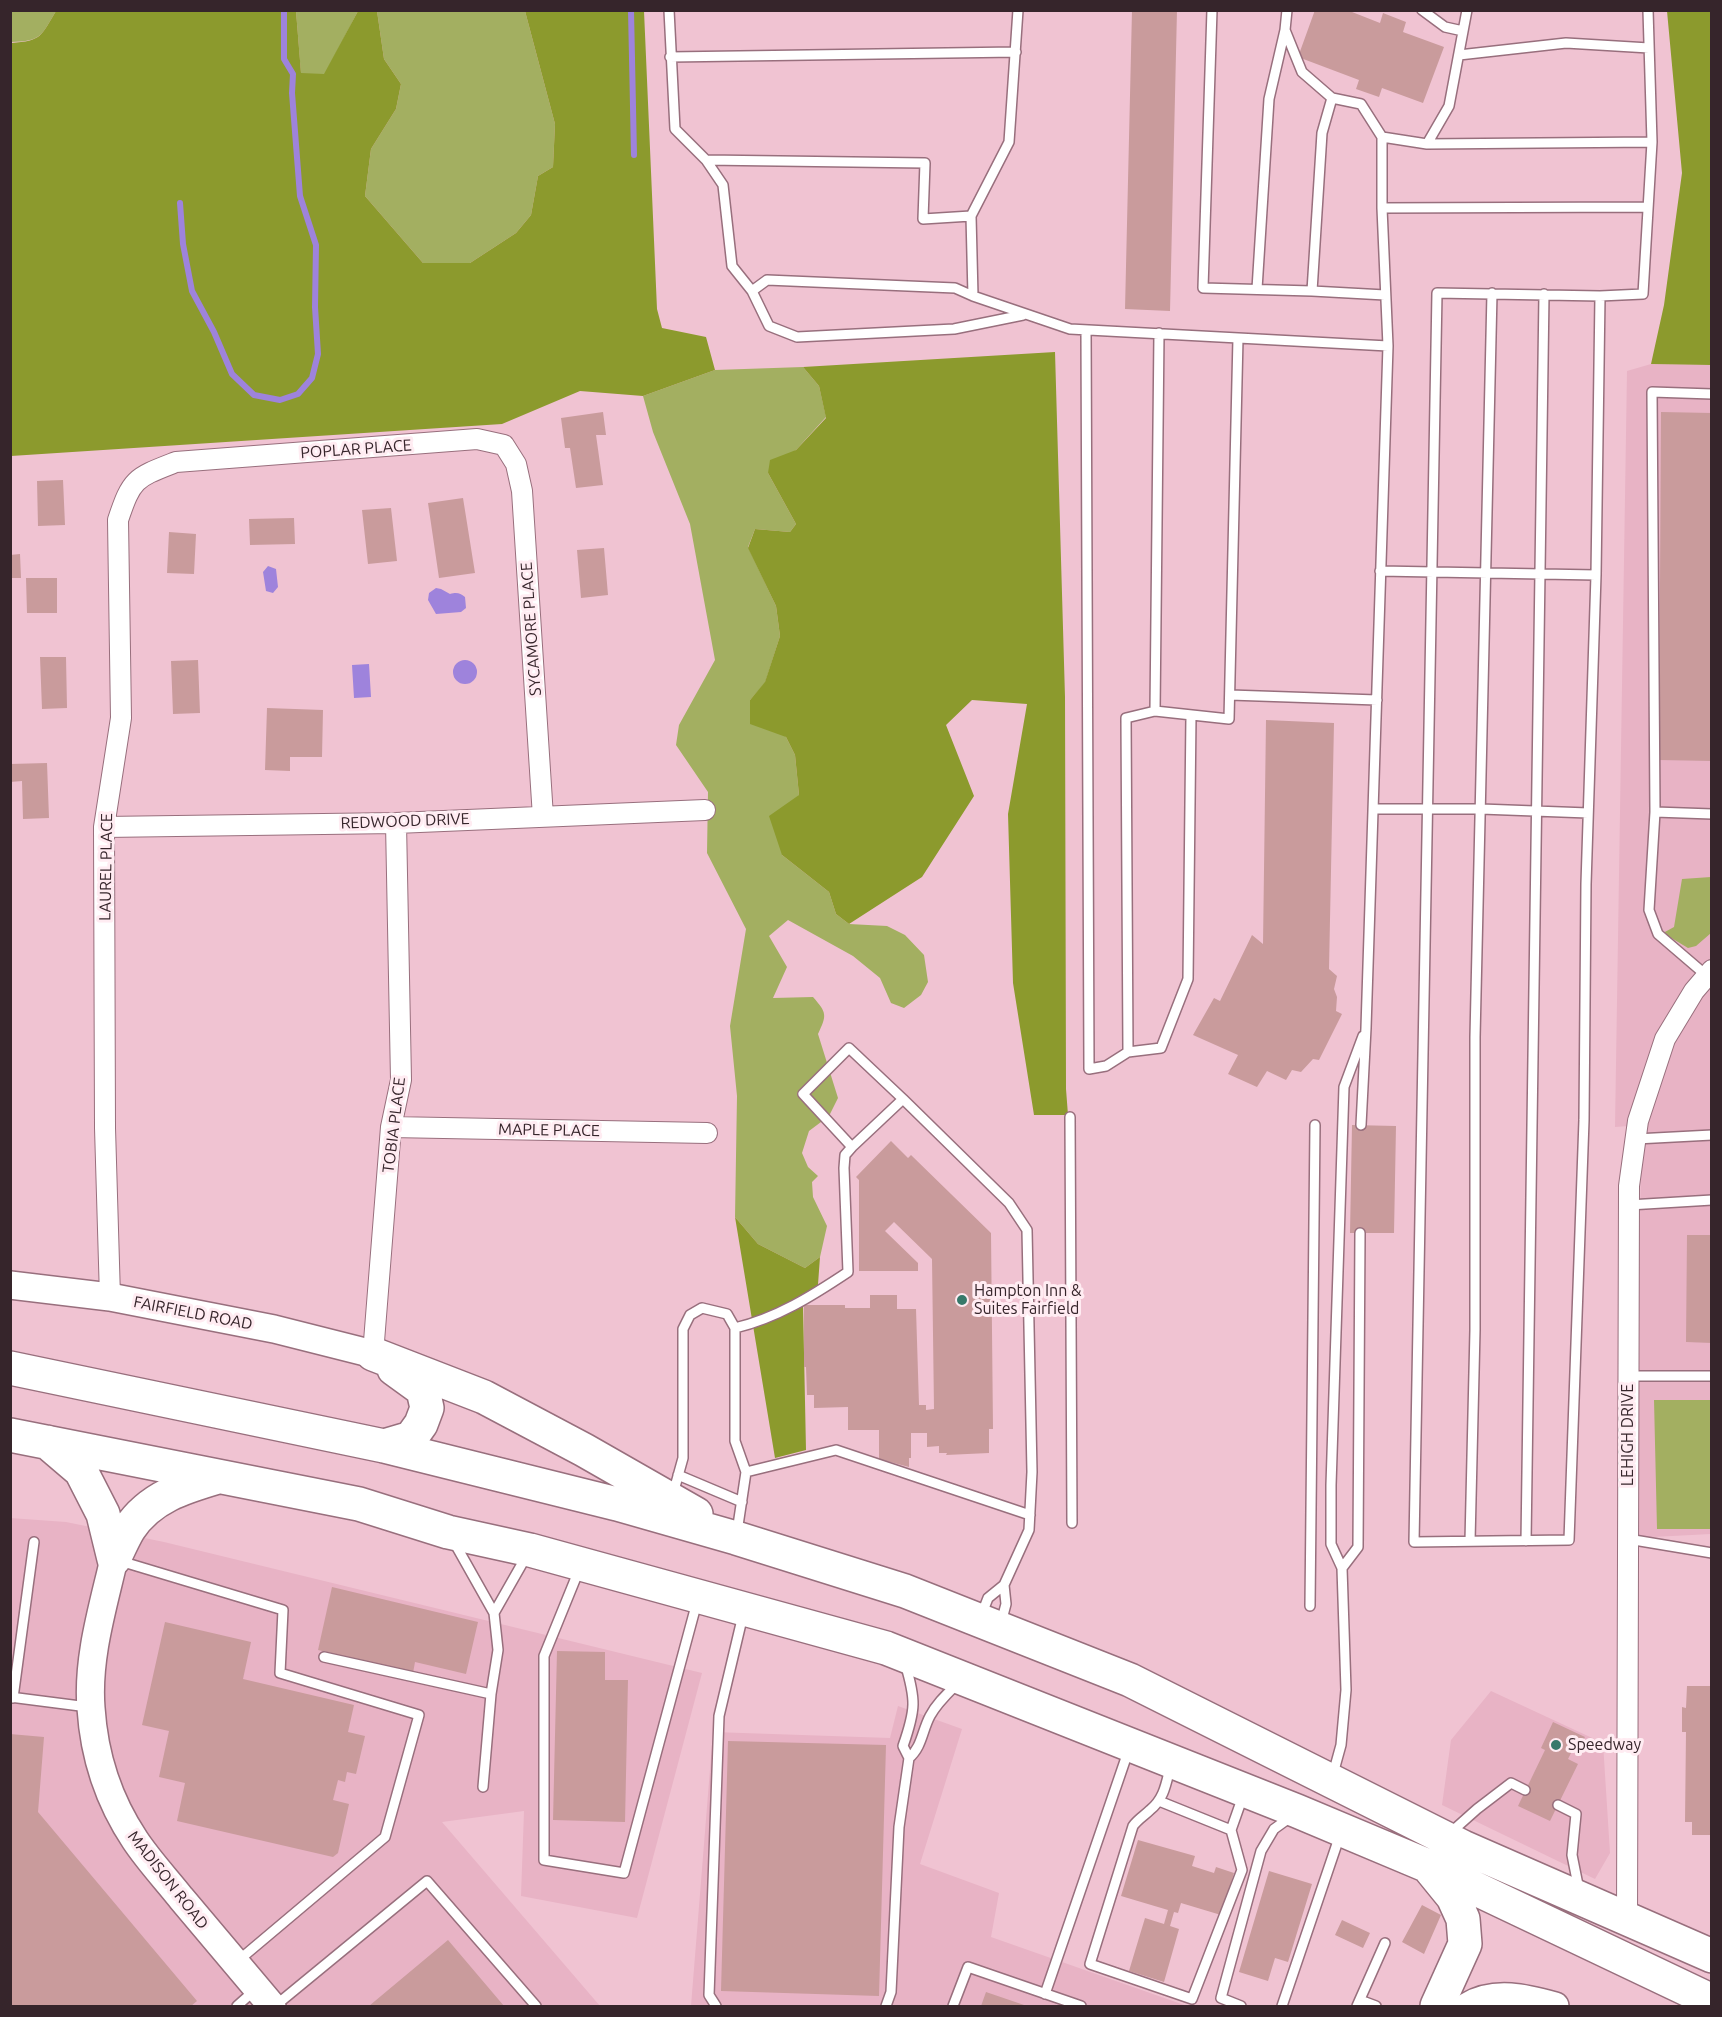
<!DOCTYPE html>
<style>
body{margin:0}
#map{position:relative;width:1722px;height:2017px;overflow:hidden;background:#f0c3d2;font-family:Ubuntu,sans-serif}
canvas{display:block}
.frame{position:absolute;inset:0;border:12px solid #36252b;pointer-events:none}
</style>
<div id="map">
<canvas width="1722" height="2017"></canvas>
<div class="frame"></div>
</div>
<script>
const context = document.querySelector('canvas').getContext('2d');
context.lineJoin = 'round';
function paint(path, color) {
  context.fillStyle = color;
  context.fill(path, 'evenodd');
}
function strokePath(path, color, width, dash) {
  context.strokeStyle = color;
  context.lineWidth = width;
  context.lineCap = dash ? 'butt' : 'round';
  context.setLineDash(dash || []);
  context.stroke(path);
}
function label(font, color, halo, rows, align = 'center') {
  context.font = font + ' Ubuntu,sans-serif';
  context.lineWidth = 6;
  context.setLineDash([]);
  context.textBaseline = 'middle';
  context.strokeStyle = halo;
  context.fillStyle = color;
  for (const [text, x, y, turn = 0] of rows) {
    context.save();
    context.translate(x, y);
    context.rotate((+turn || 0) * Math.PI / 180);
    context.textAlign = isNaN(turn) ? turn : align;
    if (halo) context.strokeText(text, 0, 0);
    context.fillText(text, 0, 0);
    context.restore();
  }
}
const built = new Path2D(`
 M 1651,364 L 1711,365 L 1711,1534 L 1633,1538 L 1642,1125 L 1615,1127 L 1627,371 Z
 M 10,1518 L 66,1522 L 164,1542 L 702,1673 L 637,1918 L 521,1896 L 524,1811 L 442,1822 L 600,2006 L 11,2006 Z
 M 1491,1691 L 1603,1743 L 1610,1853 L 1595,1879 L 1442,1805 L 1451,1740 Z
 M 898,1706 L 962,1729 L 920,1864 L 999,1893 L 991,1937 L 1187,2006 L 691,2006 L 713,1732 L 890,1738 Z`);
const green = new Path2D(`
 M 10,11 L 56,11 C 41,36 42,41 11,42 Z
 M 296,11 L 358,11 L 325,74 L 301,74 Z
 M 377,11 L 525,11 L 555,124 L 553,167 L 538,176 L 531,215 L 516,233 L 470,263 L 423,263 L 365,196 L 371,149 L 396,109 L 401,84 L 384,59 Z
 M 803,367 L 819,386 L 826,417 L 796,450 L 768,473 L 796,524 L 790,532 L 755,529 L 748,547 L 776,606 L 780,636 L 765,683 L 750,700 L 786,737 L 795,755 L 799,795 L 782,855 L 829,892 L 836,914 L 849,924 L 887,926 L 905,935 L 924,955 L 928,982 L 921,995 L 904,1008 L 891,1003 L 880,978 L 853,956 L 788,920 L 769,936 L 787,967 L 773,998 L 813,997 C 827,1013 827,1015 818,1034 L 838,1098 L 829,1116 L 809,1131 L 802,1153 L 808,1167 L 818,1176 L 812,1182 L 813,1197 L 827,1226 L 820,1257 L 805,1268 L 758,1244 L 735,1217 L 737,1096 L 730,1026 L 746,929 L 707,853 L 708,792 L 676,745 L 679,725 L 715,660 L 690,524 L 653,432 L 643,396 L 715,370 Z
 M 1711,877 L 1711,933 L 1696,946 L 1688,948 L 1663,933 L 1674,927 L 1682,879 Z
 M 1654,1400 L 1711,1400 L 1711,1529 L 1657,1529 Z`);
const forest = new Path2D(`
 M 56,11 L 296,11 L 301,73 L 324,74 L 358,11 L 377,11 L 384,59 L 401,84 L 396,109 L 371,149 L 365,196 L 423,263 L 470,263 L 516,233 L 531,215 L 538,176 L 553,167 L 555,124 L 525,11 L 644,11 L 657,309 L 662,328 L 706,337 L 715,370 L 643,396 L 580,391 L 502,424 L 11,456 L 11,43 C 42,41 41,36 56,11 Z
 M 1667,11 L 1711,11 L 1711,365 L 1651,364 L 1664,305 L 1682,173 Z
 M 1055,352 L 1065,697 L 1066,1089 L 1068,1115 L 1034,1115 L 1013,983 L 1008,814 L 1027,704 L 972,700 L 946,725 L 974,796 L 922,877 L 849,924 L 836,914 L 829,892 L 782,855 L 769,816 L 799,795 L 795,755 L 786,737 L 750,724 L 750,700 L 765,682 L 780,636 L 776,606 L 748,548 L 755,529 L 790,532 L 796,524 L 768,473 L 770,460 L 796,450 L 826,418 L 819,386 L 803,367 Z
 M 735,1217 L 758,1244 L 805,1268 L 820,1257 L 817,1298 L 803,1305 L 806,1450 L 775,1458 Z`);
const water = new Path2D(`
 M 268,566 L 276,569 L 278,587 L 273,593 L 266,591 L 263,572 Z
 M 436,588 L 441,589 L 450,594 C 457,592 460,593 465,597 L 466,608 L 461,612 L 436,614 L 428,600 L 429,593 Z
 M453 672a12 12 0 1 1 24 0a12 12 0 1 1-24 0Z
 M 369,664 L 371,697 L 354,698 L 352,665 Z`);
const stream = new Path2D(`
 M 631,10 L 634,155
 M 180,203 L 183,244 L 192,291 L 214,332 L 232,374 L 254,395 L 280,400 L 298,394 L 312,378 L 318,354 L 315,307 L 316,245 L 300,196 L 292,93 L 293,74 L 284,59 L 284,10`);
const building = new Path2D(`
 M 1132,10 L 1177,10 L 1170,311 L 1125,309 Z
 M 1315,10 L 1347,10 L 1380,23 L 1383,13 L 1406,22 L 1403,32 L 1444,47 L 1423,103 L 1382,88 L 1379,97 L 1356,89 L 1359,80 L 1298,57 Z
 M 603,412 L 606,435 L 596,435 L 603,485 L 576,488 L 570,448 L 565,448 L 561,418 Z
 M 1661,412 L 1712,413 L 1712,761 L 1659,760 Z
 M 63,480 L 65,525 L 38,526 L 37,481 Z
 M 463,498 L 475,573 L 439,578 L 428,503 Z
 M 391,508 L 397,561 L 368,564 L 362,510 Z
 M 294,518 L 295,544 L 250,545 L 249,519 Z
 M 169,532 L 196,534 L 194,574 L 167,573 Z
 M 604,548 L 608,595 L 581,598 L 577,550 Z
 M 20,554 L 21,578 L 10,578 L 10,555 Z
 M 26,578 L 57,578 L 57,613 L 27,613 Z
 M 40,657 L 66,657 L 67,708 L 42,709 Z
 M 198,660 L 200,713 L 173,714 L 171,661 Z
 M 267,708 L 323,710 L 322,757 L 290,757 L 290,771 L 265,770 Z
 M 1266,720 L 1334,723 L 1329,969 L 1337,976 L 1334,989 L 1337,997 L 1336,1011 L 1342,1014 L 1319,1060 L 1313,1059 L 1301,1072 L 1292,1070 L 1286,1080 L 1267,1071 L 1257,1087 L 1228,1074 L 1238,1055 L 1193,1035 L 1214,998 L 1220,1001 L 1252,935 L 1263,944 Z
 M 47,763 L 49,818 L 23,819 L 22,781 L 10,782 L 10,764 Z
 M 1352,1125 L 1396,1126 L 1394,1233 L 1350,1233 Z
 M 891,1141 L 908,1158 L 911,1155 L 991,1233 L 993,1429 L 989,1429 L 989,1453 L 946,1455 L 947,1453 L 939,1453 L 939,1446 L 927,1447 L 927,1433 L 911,1433 L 911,1458 L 909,1458 L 909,1467 L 879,1459 L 879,1430 L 848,1430 L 848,1407 L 814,1408 L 814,1395 L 807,1395 L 806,1367 L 804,1367 L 804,1305 L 845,1305 L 845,1308 L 870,1308 L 870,1295 L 897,1295 L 897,1309 L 916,1309 L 919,1405 L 926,1405 L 926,1410 L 934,1409 L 932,1259 L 894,1222 L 885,1231 L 918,1263 L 918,1271 L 859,1271 L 859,1180 L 856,1177 Z
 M 1687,1235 L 1712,1235 L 1712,1343 L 1686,1342 Z
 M 332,1587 L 478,1622 L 466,1674 L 415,1662 L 413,1673 L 318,1650 Z
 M 165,1622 L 251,1642 L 243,1679 L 354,1705 L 348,1732 L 365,1736 L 356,1774 L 347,1772 L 345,1782 L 338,1780 L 333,1800 L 349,1804 L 338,1853 L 333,1857 L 177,1821 L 185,1783 L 159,1777 L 169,1731 L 142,1725 Z
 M 557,1651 L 605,1652 L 605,1680 L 628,1680 L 625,1822 L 553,1820 Z
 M 1687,1686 L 1712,1686 L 1712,1835 L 1692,1835 L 1692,1822 L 1685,1822 L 1686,1732 L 1682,1732 L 1682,1707 L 1686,1708 Z
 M 1553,1722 L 1585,1737 L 1579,1747 L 1575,1745 L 1568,1759 L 1578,1764 L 1550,1821 L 1518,1806 L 1545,1750 L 1541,1748 Z
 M 10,1734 L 44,1737 L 38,1812 L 197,2001 L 191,2006 L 13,2006 L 10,2003 Z
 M 728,1741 L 886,1745 L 879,1996 L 721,1991 Z
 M 1138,1840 L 1195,1856 L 1192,1866 L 1214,1873 L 1216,1867 L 1234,1873 L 1221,1915 L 1181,1903 L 1178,1913 L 1174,1912 L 1170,1926 L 1179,1929 L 1164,1982 L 1129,1971 L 1145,1918 L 1164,1924 L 1168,1910 L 1121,1896 Z
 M 1269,1871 L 1312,1884 L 1288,1962 L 1275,1958 L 1268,1981 L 1239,1972 Z
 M 1422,1905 L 1441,1915 L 1424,1954 L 1402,1942 Z
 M 1342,1920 L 1370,1933 L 1363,1948 L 1335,1935 Z
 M 448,1940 L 504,2006 L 369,2006 Z
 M 986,1992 L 1027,2006 L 981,2006 Z`);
const lane = new Path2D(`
 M 669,10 L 675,129 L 706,160 L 723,185 L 732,266 L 752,291
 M 1018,10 L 1009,142 L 971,216 L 973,296 L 1070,329 L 1388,346
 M 1212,10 L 1203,288 L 1312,291
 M 1287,10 L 1285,30 L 1302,72 L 1332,98
 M 1422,10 L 1445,27 L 1463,31
 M 1459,55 L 1566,43 L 1649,48
 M 670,57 L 1016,52
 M 1382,137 L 1361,104 L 1332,98 L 1322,133 L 1312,291 L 1385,295
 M 1427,144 L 1652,142
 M 706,160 L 925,163 L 923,219 L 971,216
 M 1382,208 L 1647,207
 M 1257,289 L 1269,99 L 1285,30
 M 1437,293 L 1600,296 L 1596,575 L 1586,884 L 1584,1120 L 1569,1540 L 1414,1542 Z
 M 973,296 L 955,288 L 767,280 L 752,291 L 769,326 L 797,337 L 954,329 L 1023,315
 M 1600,296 L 1643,294 L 1652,142 L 1648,10
 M 1086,330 L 1089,1069 L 1106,1066 L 1128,1052
 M 1380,571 L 1596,575
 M 1230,695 L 1377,700
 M 1155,711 L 1159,333
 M 1191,715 L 1188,979 L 1161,1048 L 1128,1052 L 1126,718 L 1155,711 L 1229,719 L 1238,338
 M 1373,809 L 1481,809 L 1588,813
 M 1655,812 L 1712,814
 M 1707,976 L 1658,934 L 1649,910 L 1655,812 L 1652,392 L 1712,394
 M 903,1099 L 849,1048 L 803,1094 L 852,1147 L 903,1099 L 1009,1203 L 1027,1230 L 1032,1472 L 1029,1530 L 1004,1585
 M 1070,1117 L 1072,1523
 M 1361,1125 L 1366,1028 L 1388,346 L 1382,208 L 1382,137 L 1427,144 L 1449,106 L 1467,10
 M 1636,1139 L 1712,1135
 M 1629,1205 L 1712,1200
 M 735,1328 C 777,1318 812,1296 848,1272 L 844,1168 L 845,1155 L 852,1147
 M 1629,1376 L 1712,1376
 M 678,1475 L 742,1502
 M 673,1494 L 683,1458 L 683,1329 L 690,1315 L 702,1308 L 727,1314 L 735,1328 L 735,1441 L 746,1472
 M 737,1532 L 746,1472 L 836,1450 L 1030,1515
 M 1628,1539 L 1712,1553
 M 1470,1541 L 1475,1330 L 1475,1037 L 1492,293
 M 1526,1541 L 1544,294
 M 120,1561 L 283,1610 L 280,1673 L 419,1715 L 385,1837 L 239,1960
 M 1342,1568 L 1358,1547 L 1360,1233
 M 579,1570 L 544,1656 L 544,1860 L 624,1873 L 697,1602
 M 1310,1606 L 1315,1125
 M 494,1613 L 527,1555
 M 981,1616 L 988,1598 L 1004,1585 L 1006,1604 L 1001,1623
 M 324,1657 L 491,1694 L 498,1650 L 494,1613 L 454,1542
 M 905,1663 C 916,1700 916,1709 903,1746 L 909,1758 C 922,1747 922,1731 930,1716 C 937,1703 947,1694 958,1683
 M 10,1697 L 88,1707
 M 13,1698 L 34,1542
 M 1170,1768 C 1166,1784 1164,1799 1150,1810 C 1144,1816 1138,1819 1133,1826 L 1090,1964 L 1192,1999 L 1242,1870 L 1231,1830 L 1243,1796
 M 1333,1774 L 1341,1745 L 1346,1690 L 1342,1568 L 1331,1544 L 1331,1485 L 1344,1087 L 1363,1036
 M 483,1787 L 491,1694
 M 1159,1801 L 1231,1830
 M 1558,1805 L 1576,1814 L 1572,1855 L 1579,1890
 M 1449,1834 L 1477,1809 L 1511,1783 L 1525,1790
 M 1045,1994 L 1129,1749
 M 1360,2000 L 1376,2006
 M 237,2006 L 255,1990
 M 275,2006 L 427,1881 L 536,2006
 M 716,2006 L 709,1995 L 719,1716 L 743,1615
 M 886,2006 L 891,1992 L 899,1827 L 909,1758
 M 953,2006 L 968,1967 L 1081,2006
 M 1241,2006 L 1221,1998 L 1261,1851 L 1274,1829 L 1292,1816
 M 1282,2006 L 1340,1835
 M 1357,2006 L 1385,1943`);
const street = new Path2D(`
 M 104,827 L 396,823 L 705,810
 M 391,1127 L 707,1133
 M 110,1297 L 105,1128 L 104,827 L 121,718 L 118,520 C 132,478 135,478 176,462 L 477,439 L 504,445 L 516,464 L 522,491 L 543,817
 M 373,1354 L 391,1127 L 401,1080 L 396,823
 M 1627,1919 L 1629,1186 L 1638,1121 L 1665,1039 L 1694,991 L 1712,970`);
const secondary = new Path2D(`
 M 10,1285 L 110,1297 L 274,1329 L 373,1354
 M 114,1559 C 103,1607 87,1658 91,1708 C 94,1755 109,1801 135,1840 C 149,1861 166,1879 181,1898 C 211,1934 242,1970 272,2006
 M 1468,2006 C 1495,1990 1526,1998 1555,2006`);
const highway = new Path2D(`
 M 373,1354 L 484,1397 L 584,1450 L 696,1514
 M 10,1368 L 384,1446 L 617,1504 L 736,1538 L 905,1591 L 1130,1680 L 1463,1847 L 1712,1956
 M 10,1435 L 359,1504 L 448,1532 L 530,1550 L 886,1648 L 1297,1811 L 1428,1866 L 1712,2001
 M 47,1442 L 81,1471 L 103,1514 L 114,1559
 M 384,1446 L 411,1438 L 421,1424 L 427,1408 L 423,1390 L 394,1369
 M 114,1559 C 119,1549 123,1539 129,1529 C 150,1497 184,1487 218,1477
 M 1431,1870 L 1453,1897 L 1463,1919 L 1465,1944 L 1437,2006`);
const markers = [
 [962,1300,6,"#37796a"],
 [1556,1745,6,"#37796a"]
];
const streetNames = [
 ["POPLAR PLACE",356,449,-4],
 ["SYCAMORE PLACE",531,629,-94],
 ["REDWOOD DRIVE",405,821,-2],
 ["LAUREL PLACE",106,867,-89],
 ["TOBIA PLACE",394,1125,-83],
 ["MAPLE PLACE",549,1130,1],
 ["FAIRFIELD ROAD",193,1313,11],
 ["LEHIGH DRIVE",1628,1435,-90],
 ["MADISON ROAD",168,1880,52]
];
const poiNames = [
 ["Hampton Inn &",974,1291],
 ["Suites Fairfield",974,1309],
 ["Speedway",1568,1745]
];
paint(built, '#e8b3c5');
paint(green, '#a3af61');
paint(forest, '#8c9a2d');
paint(water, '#9e83dc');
strokePath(stream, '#9e83dc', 6);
paint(building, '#c99b9c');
strokePath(lane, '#986f7d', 12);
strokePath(street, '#986f7d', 22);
strokePath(secondary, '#986f7d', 30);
strokePath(highway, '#986f7d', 36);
strokePath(lane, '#fff', 9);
strokePath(street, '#fff', 20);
strokePath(secondary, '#fff', 27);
strokePath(highway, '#fff', 33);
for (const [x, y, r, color] of markers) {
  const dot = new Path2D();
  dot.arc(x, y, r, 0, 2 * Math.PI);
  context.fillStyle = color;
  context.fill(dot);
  strokePath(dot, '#ffecf2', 2);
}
label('16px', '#36252b', '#ffecf2', streetNames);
label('16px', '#36252b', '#ffecf2', poiNames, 'left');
</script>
